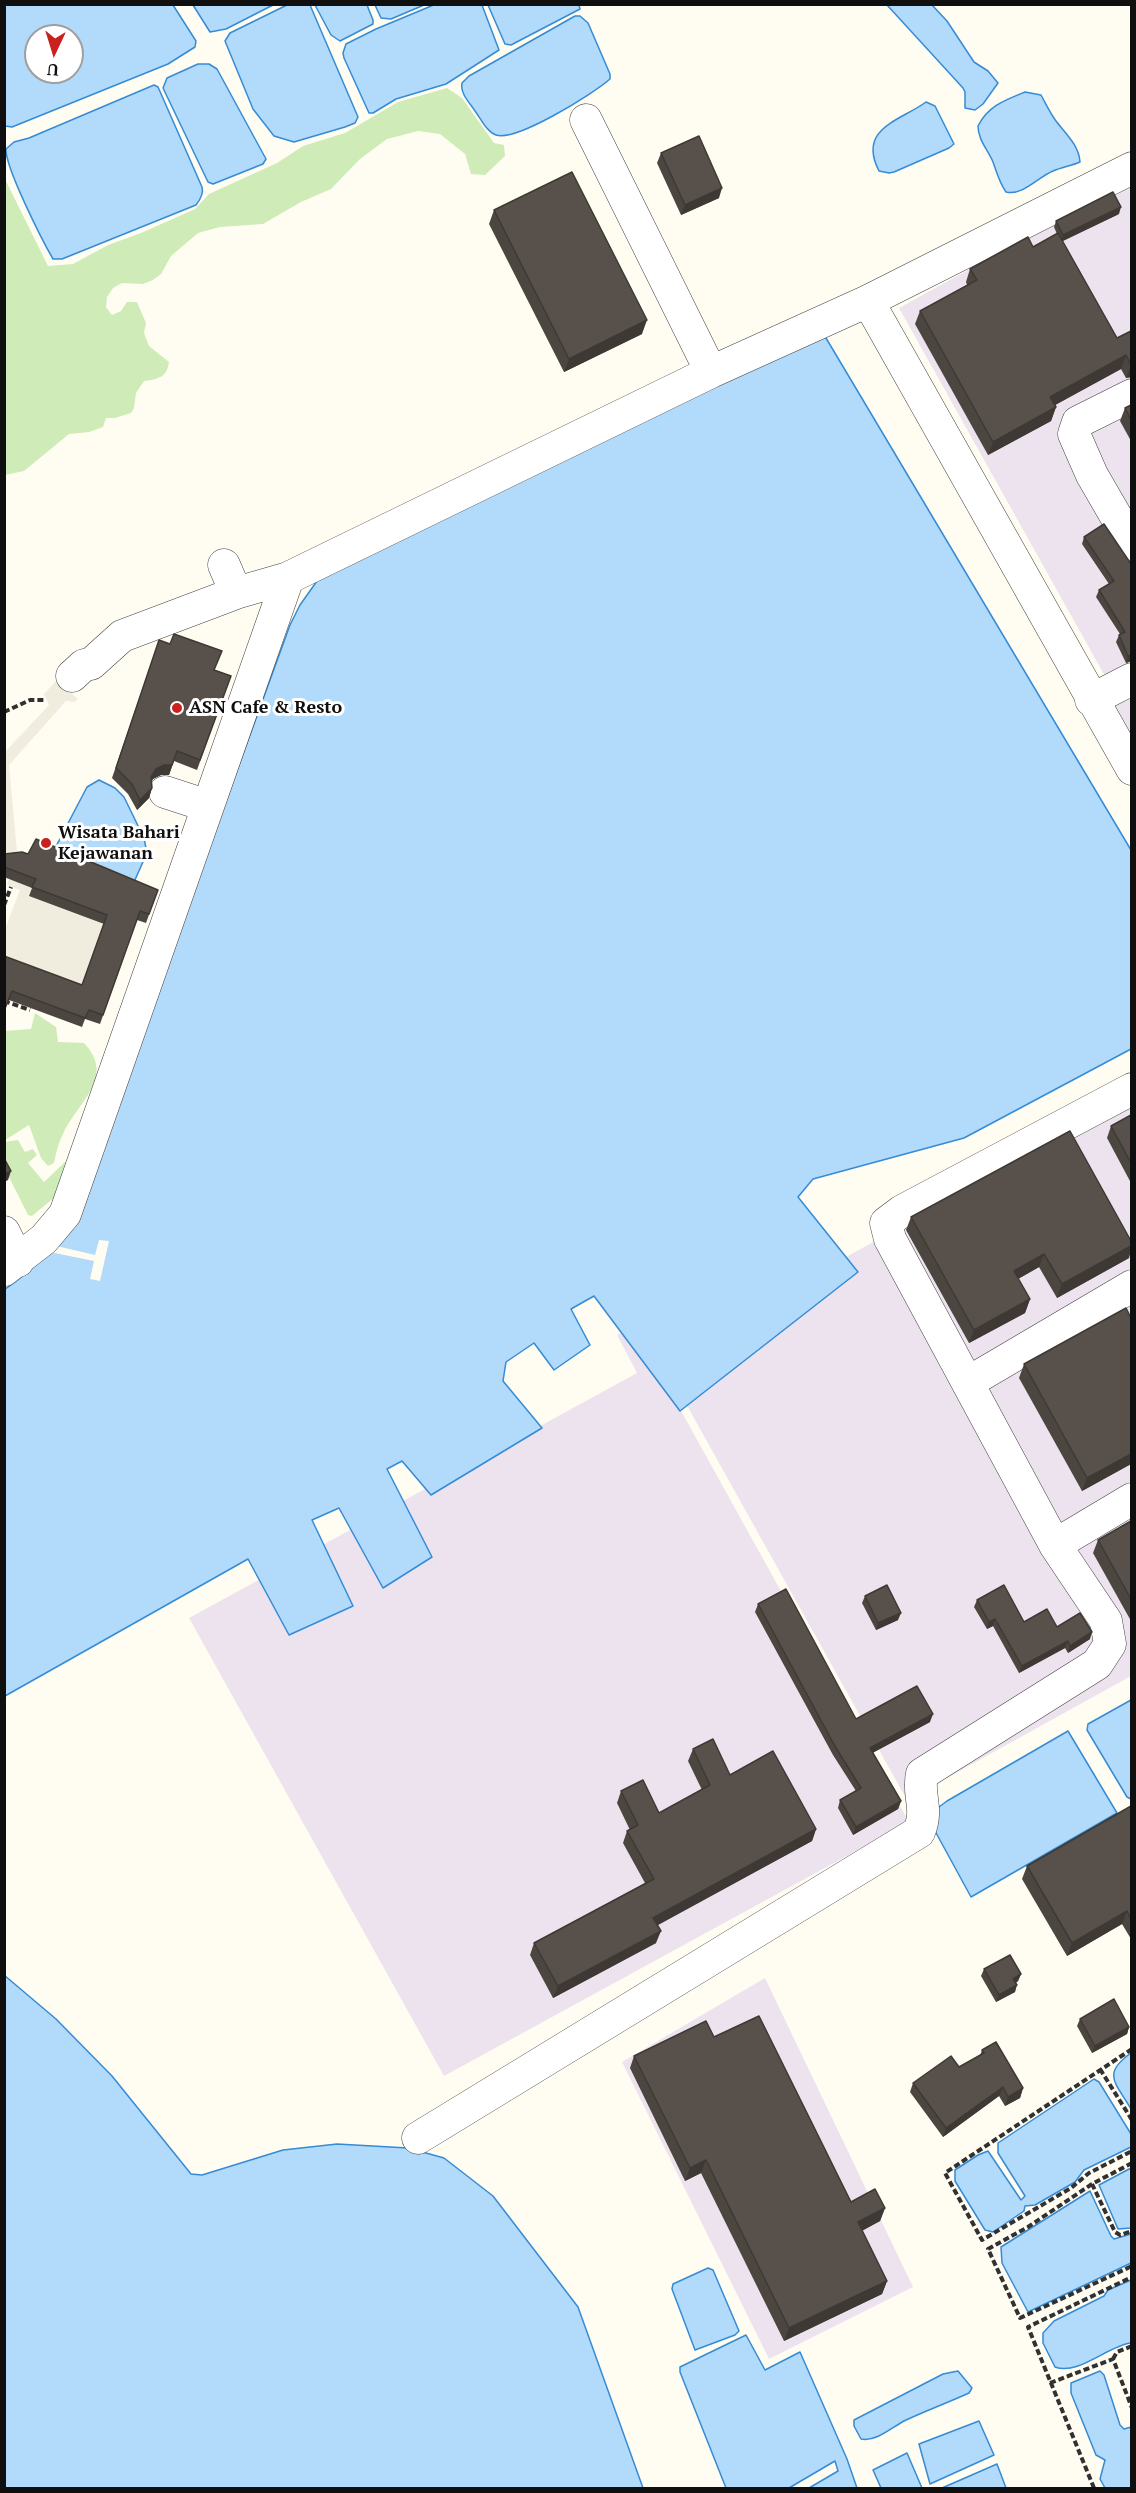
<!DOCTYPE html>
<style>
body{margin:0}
#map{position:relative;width:1136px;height:2493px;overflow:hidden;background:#fffdf1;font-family:"PT Serif",serif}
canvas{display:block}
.frame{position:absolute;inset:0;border:6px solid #0f0f0f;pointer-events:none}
.north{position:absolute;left:24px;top:24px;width:60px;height:60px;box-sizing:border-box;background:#fff;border:2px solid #9f9f9f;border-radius:50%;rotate:184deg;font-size:16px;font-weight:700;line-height:24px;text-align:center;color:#0f0f0f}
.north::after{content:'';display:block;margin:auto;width:21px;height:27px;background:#c8211e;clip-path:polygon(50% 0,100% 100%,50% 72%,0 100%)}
</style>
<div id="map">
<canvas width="1136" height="2493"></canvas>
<div class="frame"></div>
<div class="north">U</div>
</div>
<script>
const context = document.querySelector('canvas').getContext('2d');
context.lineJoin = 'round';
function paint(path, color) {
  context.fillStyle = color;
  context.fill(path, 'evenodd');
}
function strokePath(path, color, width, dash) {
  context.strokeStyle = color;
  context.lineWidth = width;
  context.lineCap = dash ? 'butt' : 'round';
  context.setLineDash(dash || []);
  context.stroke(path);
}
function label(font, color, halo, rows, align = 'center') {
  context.font = font + ' "PT Serif",serif';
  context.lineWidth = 6;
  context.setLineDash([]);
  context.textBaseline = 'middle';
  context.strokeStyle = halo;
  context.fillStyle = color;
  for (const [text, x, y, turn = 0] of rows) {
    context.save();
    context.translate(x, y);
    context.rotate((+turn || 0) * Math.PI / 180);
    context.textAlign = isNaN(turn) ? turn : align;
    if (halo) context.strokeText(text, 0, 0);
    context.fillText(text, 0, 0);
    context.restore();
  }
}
const industrial = new Path2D(`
 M 1131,180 L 1131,768 L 1101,713 L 1120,703 L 899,308 Z
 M 1131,1100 L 1131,1676 L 907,1800 L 661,1359 Z
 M 634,1326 L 909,1822 L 444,2076 L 189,1618 L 637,1373 L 617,1335 Z
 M 765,1978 L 913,2287 L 769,2359 L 622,2062 Z`);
const green = new Path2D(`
 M 447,88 L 462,98 L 494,143 L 504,145 L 505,156 L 485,175 L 471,174 L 465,154 L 440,134 L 418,131 L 387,139 L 360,159 L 331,189 L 301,202 L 263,224 L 220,227 L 198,233 L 171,256 L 161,274 L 153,280 L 143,284 L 122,283 L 113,288 L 107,297 L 106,307 L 112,315 L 121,311 L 127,302 L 137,302 L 146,323 L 144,333 L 149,346 L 169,362 C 167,378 158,379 144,381 L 136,393 L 134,408 L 131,413 L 115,418 L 106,418 L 103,427 L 89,432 L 69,434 L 24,471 L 5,475 L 5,179 L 48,266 L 73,264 L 108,245 L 141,233 L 195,209 L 209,194 L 277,163 L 303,146 L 345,133 L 398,102 Z
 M 35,1013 L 56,1027 L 58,1042 L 84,1043 C 116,1077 79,1101 64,1132 C 59,1141 56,1152 54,1163 L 48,1166 L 41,1158 L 29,1125 L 5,1140 L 4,1031 L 31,1029 Z
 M 18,1140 L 25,1152 L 33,1149 L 37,1155 L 28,1163 L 44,1182 L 66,1161 L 55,1197 L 32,1216 L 28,1215 L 5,1169 L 5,1142 Z`);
const plaza = new Path2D(`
 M 56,681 L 78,699 L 75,702 L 66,701 L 9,765 L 19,873 L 22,875 L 19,883 L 32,888 L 29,896 L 103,924 L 78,993 L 5,966 L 4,932 L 20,890 L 7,885 L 9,879 L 4,841 L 5,752 L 49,705 L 44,694 Z`);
const water = new Path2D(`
 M 5,4 L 173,5 L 196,41 L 195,47 L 168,64 L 12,127 L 5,126 ZM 36,36 L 72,36 L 72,72 L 36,72 Z
 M 289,4 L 310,5 L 358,117 L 355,123 L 345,127 L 294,142 L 274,136 L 253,109 L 225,41 L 230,33 Z
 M 436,4 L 482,5 L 499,50 L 446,84 L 396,99 L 373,113 L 369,113 L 344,58 L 343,53 L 346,44 L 376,29 Z
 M 193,5 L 273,5 L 226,29 L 210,32 Z
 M 315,5 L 367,5 L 373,20 L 373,24 L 340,41 L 331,35 Z
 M 375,5 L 424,5 L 391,19 L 381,18 Z
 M 488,5 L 579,5 L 580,9 L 511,45 L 505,44 Z
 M 887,5 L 932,5 L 947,21 L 974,62 L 988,71 L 998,83 L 983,104 L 975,110 L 965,108 L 965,92 L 963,88 Z
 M 575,16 L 580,16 L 588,23 L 610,74 L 610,79 C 593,94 516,142 496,135 C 487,132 481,119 475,111 C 470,103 460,94 462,83 L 469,76 Z
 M 198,64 L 209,64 L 217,69 L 266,159 L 263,164 L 213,184 L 208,182 L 163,88 L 167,78 Z
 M 154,85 L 158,87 L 202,187 C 204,194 200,200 196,205 L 62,259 L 53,259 C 42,240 5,167 6,149 L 14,142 L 29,138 Z
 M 1025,92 L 1041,95 C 1046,104 1050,113 1056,121 C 1065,133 1079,145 1080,162 C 1071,166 1062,167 1053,171 C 1038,177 1023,196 1006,192 C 999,182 997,173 993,162 C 988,150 978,140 978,126 C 988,106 1005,100 1025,92 Z
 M 926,102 L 935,106 L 954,144 L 949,148 L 894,172 L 889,173 L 879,171 C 857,128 900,121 926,102 Z
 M 823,333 L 1131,850 L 1131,1049 L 964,1138 L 813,1179 L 798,1197 L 858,1272 L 680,1411 L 594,1296 L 571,1309 L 590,1345 L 554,1370 L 534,1343 L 506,1362 L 503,1381 L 542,1428 L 431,1495 L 402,1461 L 387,1469 L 432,1557 L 383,1588 L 339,1508 L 312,1520 L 353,1606 L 289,1635 L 248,1559 L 5,1696 L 4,1290 C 35,1268 53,1250 74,1219 L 290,625 L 300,605 L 317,581 Z
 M 99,780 L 115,788 L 124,797 L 144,838 L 147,853 L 134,882 L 53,852 L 87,787 Z
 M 1131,1700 L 1132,1799 L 1131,1799 L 1127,1797 L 1087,1730 L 1088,1724 Z
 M 1068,1731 L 1117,1813 L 971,1897 L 929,1820 L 939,1807 L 947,1801 Z
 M 4,1975 L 56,2019 L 112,2076 L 191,2174 L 202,2175 L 283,2150 L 337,2144 L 408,2148 L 444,2158 L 493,2196 L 578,2307 L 643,2488 L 5,2488 Z
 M 1131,2053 L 1131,2109 C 1116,2083 1101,2074 1131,2053 Z
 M 1094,2079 L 1099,2082 L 1131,2134 L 1131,2147 L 1084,2170 L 1075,2182 L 1035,2205 L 1025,2206 L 1024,2211 L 993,2232 L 985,2230 L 955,2181 L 955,2170 L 978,2155 L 988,2151 L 1021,2200 L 1025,2196 L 998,2153 L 998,2143 Z
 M 1131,2168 L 1131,2228 L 1118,2229 L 1099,2185 Z
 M 1090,2191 L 1111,2236 L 1114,2239 L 1131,2234 L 1131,2263 L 1028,2312 L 1002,2263 L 1001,2247 Z
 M 708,2268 L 713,2270 L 739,2331 L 735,2335 L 695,2350 L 672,2289 L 673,2284 Z
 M 1131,2280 L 1131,2343 C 1109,2345 1078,2376 1055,2367 L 1043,2343 L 1043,2333 L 1054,2321 L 1104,2296 L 1108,2290 Z
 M 746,2335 L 765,2370 L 800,2352 L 847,2459 L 857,2488 L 809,2488 L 838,2471 L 835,2461 L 789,2488 L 726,2488 L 680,2372 L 680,2367 Z
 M 958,2371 L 972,2388 L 969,2393 C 947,2403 925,2411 904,2421 C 891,2428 876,2442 861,2439 L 854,2426 L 854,2420 L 943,2374 Z
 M 1100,2371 L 1104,2375 L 1120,2425 L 1124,2429 L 1131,2427 L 1131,2488 L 1105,2488 L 1100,2479 L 1105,2460 L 1096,2455 L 1071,2393 L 1071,2383 Z
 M 979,2421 L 994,2455 L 930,2484 L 919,2444 Z
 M 907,2453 L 922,2488 L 881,2488 L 873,2470 Z
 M 997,2464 L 1006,2488 L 942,2488 Z`);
const pier = new Path2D(`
 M 99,1240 L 109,1241 L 100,1281 L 90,1279 L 94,1261 L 50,1252 L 52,1245 L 95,1255 Z`);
const path = new Path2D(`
 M 4,712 L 30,700 L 46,700
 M 4,905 L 11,887
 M 4,1001 L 30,1010
 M 1132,2049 L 945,2173 L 982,2240 L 1071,2188 L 1089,2173 L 1132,2151
 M 1100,2069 L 1132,2120
 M 1132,2163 L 1092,2184 L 1115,2232 L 1120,2235 L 1132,2231
 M 1092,2184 L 1028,2227 L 988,2249 L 1020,2318 L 1132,2266
 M 1113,2359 L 1117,2352 L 1132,2346
 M 1050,2383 L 1113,2359 L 1132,2408
 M 1094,2488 L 1028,2327 L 1132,2277`);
const minor = new Path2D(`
 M 586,120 L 711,372
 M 868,301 L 1132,769
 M 1132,395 L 1078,422 L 1074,434 L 1092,475 L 1132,544
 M 224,565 L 236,593
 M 72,676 L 84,665 L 91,664 L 122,636 L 236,593 L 288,578 L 711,372 L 868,301 L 1132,168
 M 1091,700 L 1132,679
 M 165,792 L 208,806
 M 4,1232 L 18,1261
 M 4,1270 L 44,1239 L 65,1214 L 288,578
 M 969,1382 L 1132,1286
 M 1055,1545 L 1132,1499
 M 418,2138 L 919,1832 C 929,1808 917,1795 922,1774 L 1097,1664 L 1110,1644 L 1106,1621 L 1055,1545 L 890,1239 L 886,1223 L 902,1211 L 1132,1089`);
const wall = new Path2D(`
 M 661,153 L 719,198 L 681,215 L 657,163 Z
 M 494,210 L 642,334 L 564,372 L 489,224 Z
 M 1119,214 L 1062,241 L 1117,338 L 1131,331 L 1131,377 L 1126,378 L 1121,369 L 1055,405 L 1056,407 L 1051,421 L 988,455 L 915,324 L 920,311 L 967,285 L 966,282 L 970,269 L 1033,247 L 1057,234 L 1054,227 L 1056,221 Z
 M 1131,405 L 1131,441 L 1120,421 L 1125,408 Z
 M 1104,524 L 1131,661 L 1126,663 L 1116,642 L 1119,635 L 1120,634 L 1096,597 L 1099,590 L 1109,584 L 1082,544 L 1084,537 Z
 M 159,640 L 214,670 L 231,676 L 197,770 L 174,761 L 169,775 L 161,775 L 153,779 L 152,781 L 152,788 L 149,798 L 137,810 L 128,794 L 112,778 Z
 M 4,854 L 28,854 L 158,890 L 146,923 L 137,920 L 100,1024 L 85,1019 L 82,1027 L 9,1000 L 4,956 L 82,985 L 104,924 L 29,896 L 32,888 L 4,877 Z
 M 1131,1115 L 1131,1183 L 1107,1138 L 1111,1126 Z
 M 911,1217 L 1129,1258 L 1057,1298 L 1039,1267 L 1018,1279 L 1030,1299 L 1025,1313 L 969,1343 L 906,1230 Z
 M 1024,1364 L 1131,1464 L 1082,1491 L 1019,1378 Z
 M 1131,1521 L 1131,1621 L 1093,1553 L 1098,1540 Z
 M 865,1596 L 898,1620 L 876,1630 L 862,1603 Z
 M 977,1600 L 1024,1622 L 1057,1627 L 1090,1639 L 1068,1653 L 1065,1648 L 1019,1673 L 993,1626 L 987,1629 L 974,1607 Z
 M 758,1604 L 856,1719 L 930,1722 L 872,1753 L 901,1801 L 898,1809 L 853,1835 L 838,1808 L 840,1800 L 856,1791 L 833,1755 L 755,1612 Z
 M 693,1749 L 730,1775 L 816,1829 L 812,1841 L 657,1925 L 656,1943 L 553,1998 L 530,1955 L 534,1943 L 645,1883 L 623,1843 L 627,1831 L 630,1830 L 617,1803 L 621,1791 L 659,1813 L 702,1790 L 688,1761 Z
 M 1131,1806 L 1131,1939 L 1122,1924 L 1067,1956 L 1022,1879 L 1027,1866 Z
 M 984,1969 L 1021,1974 L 1018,1981 L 1016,1983 L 1015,1992 L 996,2002 L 981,1976 Z
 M 1080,2019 L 1129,2027 L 1127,2034 L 1092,2053 L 1077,2026 Z
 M 714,2037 L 851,2202 L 885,2208 L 880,2221 L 862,2231 L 887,2281 L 882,2294 L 784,2341 L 701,2173 L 685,2181 L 630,2068 L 634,2056 Z
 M 982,2050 L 1023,2088 L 1020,2098 L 1005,2106 L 999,2096 L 943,2137 L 910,2092 L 913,2083 L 959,2067 L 980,2056 Z`);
const shadedWall = new Path2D(`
 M 722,188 L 719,198 L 681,215 L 685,205 Z
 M 1121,207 L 1119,214 L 1061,242 L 1063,235 Z
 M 647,320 L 642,334 L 564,372 L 569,359 Z
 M 1126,355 L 1121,369 L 1046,410 L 1050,397 Z
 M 1131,365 L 1131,377 L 1126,378 Z
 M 1056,407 L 1051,421 L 988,455 L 993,442 Z
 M 1131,655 L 1131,661 L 1126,663 L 1128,656 Z
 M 177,751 L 169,775 L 161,775 L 153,779 L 148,787 L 151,777 L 156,769 L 164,765 Z
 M 152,788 L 149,798 L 137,810 L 140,800 Z
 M 11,1171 L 8,1180 L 4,1182 L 4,1174 Z
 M 1131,1246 L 1131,1251 L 1129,1258 L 1057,1298 L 1062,1284 Z
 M 1044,1254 L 1039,1267 L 1009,1284 L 1014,1271 Z
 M 1030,1299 L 1025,1313 L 969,1343 L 974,1330 Z
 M 1131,1454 L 1131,1464 L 1082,1491 L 1087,1478 Z
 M 901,1613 L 898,1620 L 876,1630 L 878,1623 Z
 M 995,1619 L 993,1626 L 987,1629 L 989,1622 Z
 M 1092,1632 L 1090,1639 L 1068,1653 L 1070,1646 Z
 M 1068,1641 L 1065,1648 L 1019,1673 L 1022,1666 Z
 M 933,1714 L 930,1722 L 867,1756 L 870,1748 Z
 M 901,1801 L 898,1809 L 853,1835 L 856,1827 Z
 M 816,1829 L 812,1841 L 649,1930 L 653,1918 Z
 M 1127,1911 L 1122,1924 L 1067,1956 L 1072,1943 Z
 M 661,1931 L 656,1943 L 553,1998 L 558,1986 Z
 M 1021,1974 L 1018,1981 L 1011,1985 L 1013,1979 Z
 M 1017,1985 L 1015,1992 L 996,2002 L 999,1995 Z
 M 1129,2027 L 1127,2034 L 1092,2053 L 1095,2046 Z
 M 1003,2087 L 999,2096 L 943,2137 L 946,2128 Z
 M 1023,2088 L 1020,2098 L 1005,2106 L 1008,2097 Z
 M 706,2160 L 701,2173 L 685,2181 L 690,2168 Z
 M 885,2208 L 880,2221 L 853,2235 L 858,2222 Z
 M 887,2281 L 882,2294 L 784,2341 L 789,2328 Z`);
const building = new Path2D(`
 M 699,136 L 722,188 L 685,205 L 661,153 Z
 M 572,172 L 647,320 L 569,359 L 494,210 Z
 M 1113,192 L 1121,207 L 1063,235 L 1056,221 Z
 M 1058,233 L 1117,338 L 1131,331 L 1131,365 L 1126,355 L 1050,397 L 1056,407 L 993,442 L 920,311 L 977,280 L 970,269 L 1028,237 L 1033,247 Z
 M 1131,405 L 1131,420 L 1125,408 Z
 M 1104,524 L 1131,564 L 1131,655 L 1128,656 L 1119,635 L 1125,632 L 1099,590 L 1114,581 L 1084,537 Z
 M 174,634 L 222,651 L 214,670 L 231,676 L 200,760 L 177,751 L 172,765 L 164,765 L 156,769 L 151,777 L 152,788 L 140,800 L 132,784 L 116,768 L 159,640 L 170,644 Z
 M 36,839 L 158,890 L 149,914 L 140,911 L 103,1015 L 89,1010 L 85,1018 L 12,991 L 4,1011 L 4,956 L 82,985 L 107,915 L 32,887 L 36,879 L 4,867 L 4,854 L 22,852 L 28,854 Z
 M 1131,1115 L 1131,1163 L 1111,1126 Z
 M 1070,1131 L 1131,1241 L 1131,1246 L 1062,1284 L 1044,1254 L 1014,1271 L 1030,1299 L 974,1330 L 911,1217 Z
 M 4,1158 L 11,1171 L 4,1174 Z
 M 1126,1308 L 1131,1318 L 1131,1454 L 1087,1478 L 1024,1364 Z
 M 1131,1521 L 1131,1599 L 1098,1540 Z
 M 887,1585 L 901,1613 L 878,1623 L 865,1596 Z
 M 1004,1585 L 1024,1622 L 1047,1609 L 1057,1627 L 1080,1613 L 1092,1632 L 1070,1646 L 1068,1641 L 1022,1666 L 995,1619 L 989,1622 L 977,1600 Z
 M 786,1589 L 856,1719 L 917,1686 L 933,1714 L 870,1748 L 901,1801 L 856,1827 L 840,1800 L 861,1788 L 836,1748 L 758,1604 Z
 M 713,1739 L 730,1775 L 773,1751 L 816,1829 L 653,1918 L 661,1931 L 558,1986 L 534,1943 L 654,1879 L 627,1831 L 638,1825 L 621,1791 L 643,1780 L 659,1813 L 710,1785 L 693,1749 Z
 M 1131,1806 L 1131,1919 L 1127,1911 L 1072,1943 L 1027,1866 Z
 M 1010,1955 L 1021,1974 L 1013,1979 L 1017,1985 L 999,1995 L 984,1969 Z
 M 1114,1999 L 1129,2027 L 1095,2046 L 1080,2019 Z
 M 759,2016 L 851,2202 L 875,2189 L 885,2208 L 858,2222 L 887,2281 L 789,2328 L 706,2160 L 690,2168 L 634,2056 L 706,2021 L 714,2037 Z
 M 996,2042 L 1023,2088 L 1008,2097 L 1003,2087 L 946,2128 L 913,2083 L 951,2056 L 959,2067 L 984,2053 L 982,2050 Z`);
const markers = [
 [177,708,6,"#c8211e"],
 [46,843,6,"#c8211e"]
];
const poiNames = [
 ["ASN Cafe & Resto",189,708],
 ["Wisata Bahari",58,833],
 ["Kejawanan",58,854]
];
paint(industrial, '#ede3ee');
paint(green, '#cfecb8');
paint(plaza, '#f0edde');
paint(water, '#b2dafa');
strokePath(water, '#358bd5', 1.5);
paint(pier, '#fffdf1');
strokePath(minor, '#424242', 33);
strokePath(path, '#313131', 4, [6, 3]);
strokePath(minor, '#fff', 32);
paint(wall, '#4c4640');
paint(shadedWall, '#3e3934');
paint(building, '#58514b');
strokePath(building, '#3e3934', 1.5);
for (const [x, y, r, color] of markers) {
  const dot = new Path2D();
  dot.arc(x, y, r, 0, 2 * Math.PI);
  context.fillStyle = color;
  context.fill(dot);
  strokePath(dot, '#fff', 2);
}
label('bold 18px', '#0f0f0f', '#fff', poiNames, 'left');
</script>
